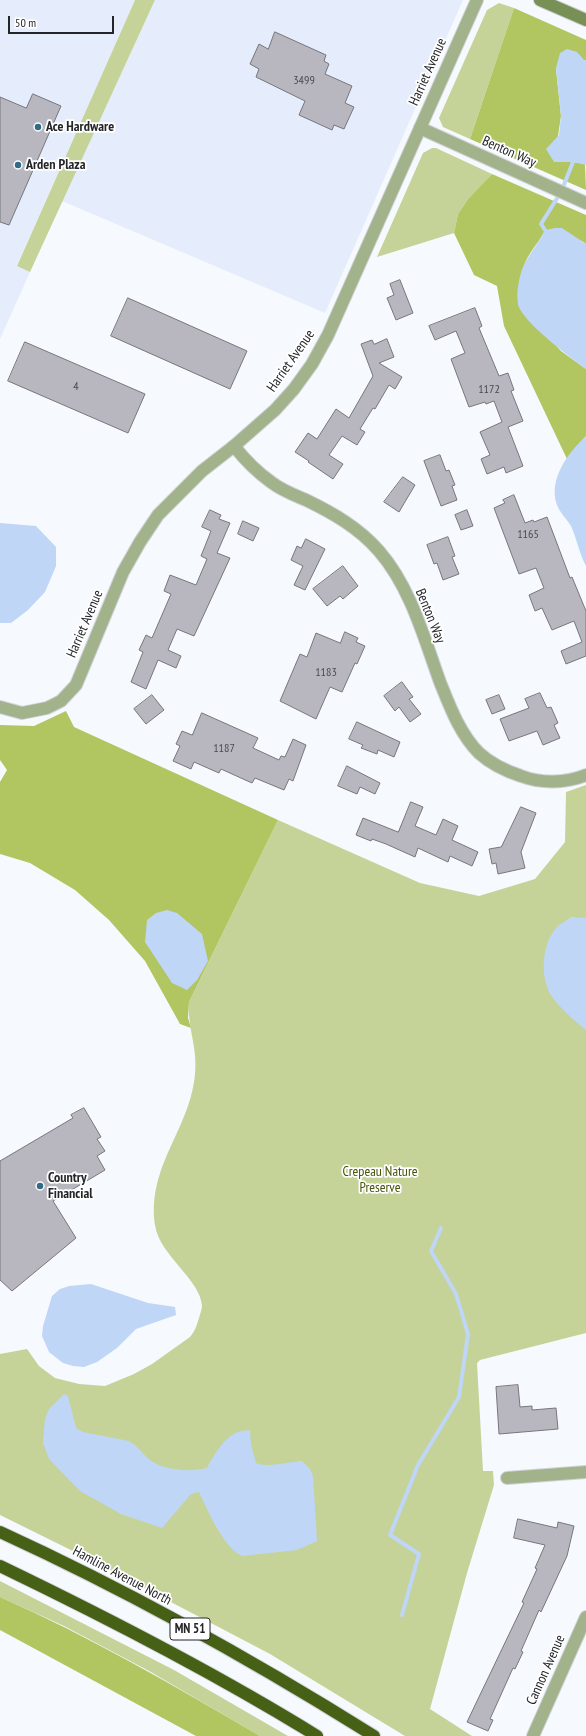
<!DOCTYPE html>
<style>
body{margin:0}
#map{position:relative;width:586px;height:1736px;overflow:hidden;background:#f6f9fe;font-family:"PT Sans Narrow",sans-serif}
canvas{display:block}
.scale{position:absolute;left:8px;top:16px;width:106px;height:18px;box-sizing:border-box;border:2px solid #232528;border-top:0;padding-left:5px;font-size:12px;line-height:14px;white-space:nowrap;color:#232528;-webkit-text-stroke:3px #fff;paint-order:stroke}
</style>
<div id="map">
<canvas width="586" height="1736"></canvas>
<div class="scale">50 m</div>
</div>
<script>
const context = document.querySelector('canvas').getContext('2d');
context.lineJoin = 'round';
function paint(path, color) {
  context.fillStyle = color;
  context.fill(path, 'evenodd');
}
function strokePath(path, color, width, dash) {
  context.strokeStyle = color;
  context.lineWidth = width;
  context.lineCap = dash ? 'butt' : 'round';
  context.setLineDash(dash || []);
  context.stroke(path);
}
function label(font, color, halo, rows, align = 'center') {
  context.font = font + ' "PT Sans Narrow",sans-serif';
  context.lineWidth = 3.5;
  context.setLineDash([]);
  context.textBaseline = 'middle';
  context.strokeStyle = halo;
  context.fillStyle = color;
  for (const [text, x, y, turn = 0] of rows) {
    context.save();
    context.translate(x, y);
    context.rotate((+turn || 0) * Math.PI / 180);
    context.textAlign = isNaN(turn) ? turn : align;
    if (halo) context.strokeText(text, 0, 0);
    context.fillText(text, 0, 0);
    context.restore();
  }
}
const built = new Path2D(`
 M 0,0 L 135,0 L 17,265 L 30,272 L 0,339 Z
 M 155,0 L 463,0 L 325,313 L 62,201 Z`);
const green = new Path2D(`
 M 135,0 L 155,0 L 30,272 L 17,266 Z
 M 499,3 L 514,8 L 470,139 L 443,127 L 439,118 L 487,10 Z
 M 432,148 L 436,148 L 492,174 L 468,199 L 458,214 L 454,233 L 377,257 L 423,153 Z
 M 586,785 L 586,1333 L 480,1360 L 477,1363 L 483,1471 L 493,1471 L 494,1485 L 467,1573 L 430,1709 L 472,1736 L 405,1736 L 270,1654 L 87,1558 L 0,1515 L 0,1354 L 27,1349 L 39,1366 L 55,1378 L 79,1384 L 105,1386 L 134,1374 L 152,1364 L 190,1337 C 195,1331 197,1325 199,1318 C 200,1314 202,1309 202,1306 C 201,1280 159,1255 155,1225 C 147,1165 190,1130 195,1074 C 198,1049 187,1026 189,1002 L 278,820 L 420,883 L 479,896 L 535,879 L 565,842 L 566,792 Z
 M 0,1581 L 174,1670 L 288,1736 L 260,1736 L 149,1671 L 64,1626 L 0,1597 Z`);
const forest = new Path2D(`
 M 514,8 L 586,40 L 586,62 L 585,60 L 556,69 L 561,116 L 554,162 L 573,162 L 585,164 L 586,190 L 470,139 Z
 M 492,174 L 586,215 L 586,244 L 582,241 L 545,230 C 541,239 536,244 531,252 C 520,268 519,285 518,304 L 561,351 L 586,369 L 586,436 L 567,459 L 504,326 L 497,286 L 474,275 L 454,233 L 458,214 L 468,199 Z
 M 66,711 L 74,727 L 278,820 L 189,1002 L 188,1018 L 191,1028 L 180,1024 L 145,961 L 109,920 L 75,890 L 30,863 L 0,854 L 0,782 L 7,770 L 0,760 L 0,725 L 34,726 Z
 M 0,1597 C 91,1637 174,1686 260,1736 L 196,1736 L 0,1630 Z`);
const water = new Path2D(`
 M 567,49 L 577,52 L 586,62 L 586,165 L 573,162 L 554,162 L 546,149 L 559,135 L 561,116 L 556,68 L 560,53 Z
 M 555,228 L 562,228 L 586,244 L 586,369 C 571,358 521,321 518,304 C 516,293 519,277 523,267 C 529,254 539,243 545,230 Z
 M 586,436 L 586,566 C 579,553 577,539 571,526 C 567,519 560,513 557,505 C 548,479 568,453 586,436 Z
 M 0,523 L 36,526 L 56,547 L 56,566 L 45,592 L 28,610 L 11,623 L 0,623 Z
 M 167,910 L 177,913 L 202,934 L 208,961 L 197,980 L 187,990 L 172,983 L 145,942 L 147,920 L 156,913 Z
 M 571,917 L 586,918 L 586,1030 C 574,1020 562,1010 553,998 C 539,980 541,942 558,926 C 562,923 567,920 571,917 Z
 M 91,1284 L 148,1303 L 175,1307 L 176,1315 L 136,1329 L 117,1348 L 97,1362 L 84,1367 L 73,1366 L 63,1363 L 49,1352 L 42,1336 L 43,1326 L 52,1296 L 60,1289 L 69,1286 Z
 M 64,1394 L 68,1396 L 76,1428 L 83,1432 L 129,1441 C 138,1446 143,1454 150,1460 C 165,1471 190,1472 207,1468 C 213,1456 225,1436 238,1432 C 241,1430 247,1431 250,1430 L 251,1445 L 256,1463 C 268,1468 287,1462 302,1461 L 310,1469 L 313,1476 L 317,1541 L 297,1550 L 242,1556 C 223,1547 208,1511 199,1492 L 191,1494 L 162,1528 L 121,1514 L 80,1491 L 49,1459 L 43,1443 L 45,1419 L 49,1409 Z`);
const stream = new Path2D(`
 M 545,230 L 541,224 L 561,192 L 573,162
 M 402,1615 L 419,1554 L 390,1535 L 418,1465 L 459,1397 L 468,1334 L 456,1294 L 431,1251 L 441,1228`);
const building = new Path2D(`
 M 275,32 L 326,55 L 324,61 L 329,64 L 325,74 L 352,86 L 345,103 L 354,107 L 344,129 L 334,125 L 332,130 L 299,115 L 305,101 L 256,77 L 259,69 L 250,64 L 259,44 L 268,49 Z
 M 33,94 L 61,106 L 9,225 L 0,222 L 0,97 L 26,108 Z
 M 400,280 L 413,313 L 396,320 L 387,298 L 394,295 L 390,284 Z
 M 128,298 L 247,351 L 230,389 L 111,336 Z
 M 475,308 L 482,326 L 479,328 L 499,376 L 508,373 L 514,390 L 511,391 L 523,421 L 508,427 L 523,466 L 506,473 L 504,467 L 487,474 L 481,459 L 490,455 L 480,432 L 502,422 L 494,401 L 486,404 L 485,402 L 469,407 L 451,359 L 465,353 L 456,331 L 435,340 L 429,326 Z
 M 387,339 L 394,357 L 379,363 L 402,377 L 395,389 L 389,385 L 375,409 L 373,408 L 360,429 L 365,432 L 357,445 L 342,436 L 329,455 L 343,464 L 333,479 L 308,462 L 309,461 L 295,452 L 308,433 L 317,439 L 336,409 L 349,418 L 373,376 L 361,344 L 372,340 L 374,344 Z
 M 25,342 L 145,394 L 128,433 L 8,381 Z
 M 440,455 L 446,471 L 449,470 L 455,485 L 452,486 L 457,500 L 441,506 L 424,461 Z
 M 403,477 L 415,485 L 399,512 L 384,502 Z
 M 514,495 L 525,523 L 533,520 L 534,522 L 547,517 L 570,578 L 572,577 L 586,611 L 586,656 L 566,664 L 561,651 L 582,642 L 574,621 L 552,630 L 542,608 L 535,611 L 529,595 L 544,588 L 536,568 L 519,574 L 494,508 L 505,503 L 503,500 Z
 M 210,510 L 221,515 L 219,519 L 230,523 L 217,553 L 230,558 L 194,636 L 177,629 L 168,650 L 181,656 L 176,668 L 158,660 L 146,689 L 131,682 L 143,652 L 139,650 L 146,635 L 152,638 L 171,594 L 164,591 L 170,575 L 196,585 L 207,559 L 201,556 L 211,531 L 202,527 Z
 M 467,510 L 473,526 L 461,530 L 455,515 Z
 M 243,521 L 259,528 L 253,541 L 238,534 Z
 M 448,537 L 455,556 L 452,557 L 459,574 L 443,580 L 437,563 L 434,564 L 427,545 Z
 M 306,539 L 325,549 L 305,590 L 294,585 L 303,566 L 291,560 L 297,546 L 301,548 Z
 M 343,566 L 358,586 L 343,599 L 340,596 L 327,606 L 313,589 Z
 M 345,632 L 358,638 L 356,642 L 365,646 L 357,664 L 355,663 L 342,692 L 330,687 L 316,719 L 280,701 L 300,654 L 307,657 L 316,633 L 340,643 Z
 M 402,682 L 413,697 L 409,699 L 421,714 L 410,722 L 399,707 L 395,711 L 384,696 Z
 M 540,693 L 547,708 L 551,707 L 558,723 L 554,725 L 560,738 L 543,745 L 537,731 L 509,741 L 500,719 L 529,708 L 525,699 Z
 M 152,695 L 164,710 L 146,724 L 134,709 Z
 M 499,695 L 505,709 L 492,714 L 486,700 Z
 M 202,713 L 258,738 L 253,748 L 279,760 L 281,756 L 285,757 L 293,739 L 306,745 L 293,781 L 289,779 L 284,790 L 255,778 L 252,783 L 221,769 L 219,773 L 194,762 L 191,769 L 173,761 L 180,746 L 176,744 L 182,731 L 192,735 Z
 M 357,722 L 400,742 L 394,757 L 378,750 L 377,754 L 361,748 L 363,745 L 349,739 Z
 M 347,766 L 380,783 L 375,794 L 360,787 L 357,794 L 338,786 Z
 M 411,802 L 423,807 L 415,826 L 436,835 L 443,819 L 458,826 L 452,840 L 478,852 L 472,866 L 450,856 L 448,862 L 418,848 L 415,857 L 386,844 L 372,839 L 371,841 L 356,835 L 363,818 L 398,832 Z
 M 521,807 L 536,813 L 521,852 L 525,868 L 498,874 L 496,863 L 492,864 L 489,849 L 501,847 Z
 M 84,1108 L 101,1137 L 97,1139 L 105,1151 L 97,1156 L 105,1170 L 53,1201 L 76,1238 L 12,1291 L 0,1280 L 0,1161 L 73,1118 L 71,1115 Z
 M 518,1385 L 520,1407 L 532,1406 L 532,1410 L 556,1408 L 558,1429 L 499,1434 L 496,1387 Z
 M 518,1519 L 557,1528 L 558,1522 L 574,1526 L 567,1556 L 541,1612 L 539,1610 L 521,1651 L 523,1652 L 515,1669 L 513,1668 L 490,1719 L 493,1720 L 488,1731 L 467,1722 L 524,1603 L 522,1602 L 537,1569 L 535,1568 L 545,1545 L 514,1538 Z`);
const minor = new Path2D(`
 M 420,128 L 586,203
 M 234,446 C 245,460 257,472 271,482 C 281,490 294,495 306,500 C 333,513 359,528 379,551 C 411,588 424,638 440,682 C 450,707 460,734 479,753 C 491,764 506,771 521,776 C 542,784 566,783 586,775
 M 507,1478 L 586,1472
 M 533,1736 L 586,1617`);
const tertiary = new Path2D(`
 M 0,707 L 22,713 L 47,708 L 61,701 L 76,685 L 123,572 L 140,542 L 158,515 L 202,471 L 234,446 L 275,410 L 294,389 L 312,364 L 328,335 L 477,0`);
const secondary = new Path2D(`
 M 540,0 L 586,20`);
const motorway = new Path2D(`
 M 0,1532 C 129,1591 254,1661 374,1736
 M 0,1566 C 108,1618 215,1673 317,1736`);
const markers = [
 [38,127,4,"#326b85"],
 [18,165,4,"#326b85"],
 [40,1186,4,"#326b85"]
];
const numberNames = [
 ["3499",304,81],
 ["4",76,387],
 ["1172",489,390],
 ["1165",528,535],
 ["1183",326,673],
 ["1187",224,749]
];
const shields = [
 [190,1629,40]
];
const shieldNames = [
 ["MN 51",190,1629]
];
const streetNames = [
 ["Harriet Avenue",428,72,-66],
 ["Benton Way",509,152,24],
 ["Harriet Avenue",291,361,-55],
 ["Benton Way",430,616,68],
 ["Harriet Avenue",85,624,-67],
 ["Hamline Avenue North",122,1576,28],
 ["Cannon Avenue",546,1670,-66]
];
const poiNames = [
 ["Ace Hardware",46,127],
 ["Arden Plaza",26,165],
 ["Country",48,1178],
 ["Financial",48,1194]
];
const parkNames = [
 ["Crepeau Nature",380,1172],
 ["Preserve",380,1188]
];
paint(built, '#e5edfc');
paint(green, '#c5d398');
paint(forest, '#b1c560');
paint(water, '#bfd6f7');
strokePath(stream, '#bfd6f7', 4);
paint(building, '#b8b7bf');
strokePath(building, '#77767d', 1);
strokePath(minor, '#d0d3d7', 14);
strokePath(tertiary, '#d0d3d7', 14);
strokePath(secondary, '#d0d3d7', 14);
strokePath(motorway, '#d0d3d7', 14);
strokePath(minor, '#a2b38c', 12);
strokePath(tertiary, '#a2b38c', 12);
strokePath(secondary, '#789055', 12);
strokePath(motorway, '#466016', 12);
for (const [x, y, r, color] of markers) {
  const dot = new Path2D();
  dot.arc(x, y, r, 0, 2 * Math.PI);
  context.fillStyle = color;
  context.fill(dot);
  strokePath(dot, '#fff', 1.5);
}
label('12px', '#484a4e', null, numberNames);
for (const [x, y, w] of shields) {
  const box = new Path2D();
  box.roundRect(x - w / 2, y - 11, w, 22, 3);
  context.fillStyle = '#fff';
  context.fill(box);
  strokePath(box, '#232528', 1);
}
label('bold 13px', '#232528', null, shieldNames);
label('14px', '#232528', '#fff', streetNames);
label('bold 14px', '#232528', '#fff', poiNames, 'left');
label('14px', '#485407', '#fff', parkNames);
</script>
